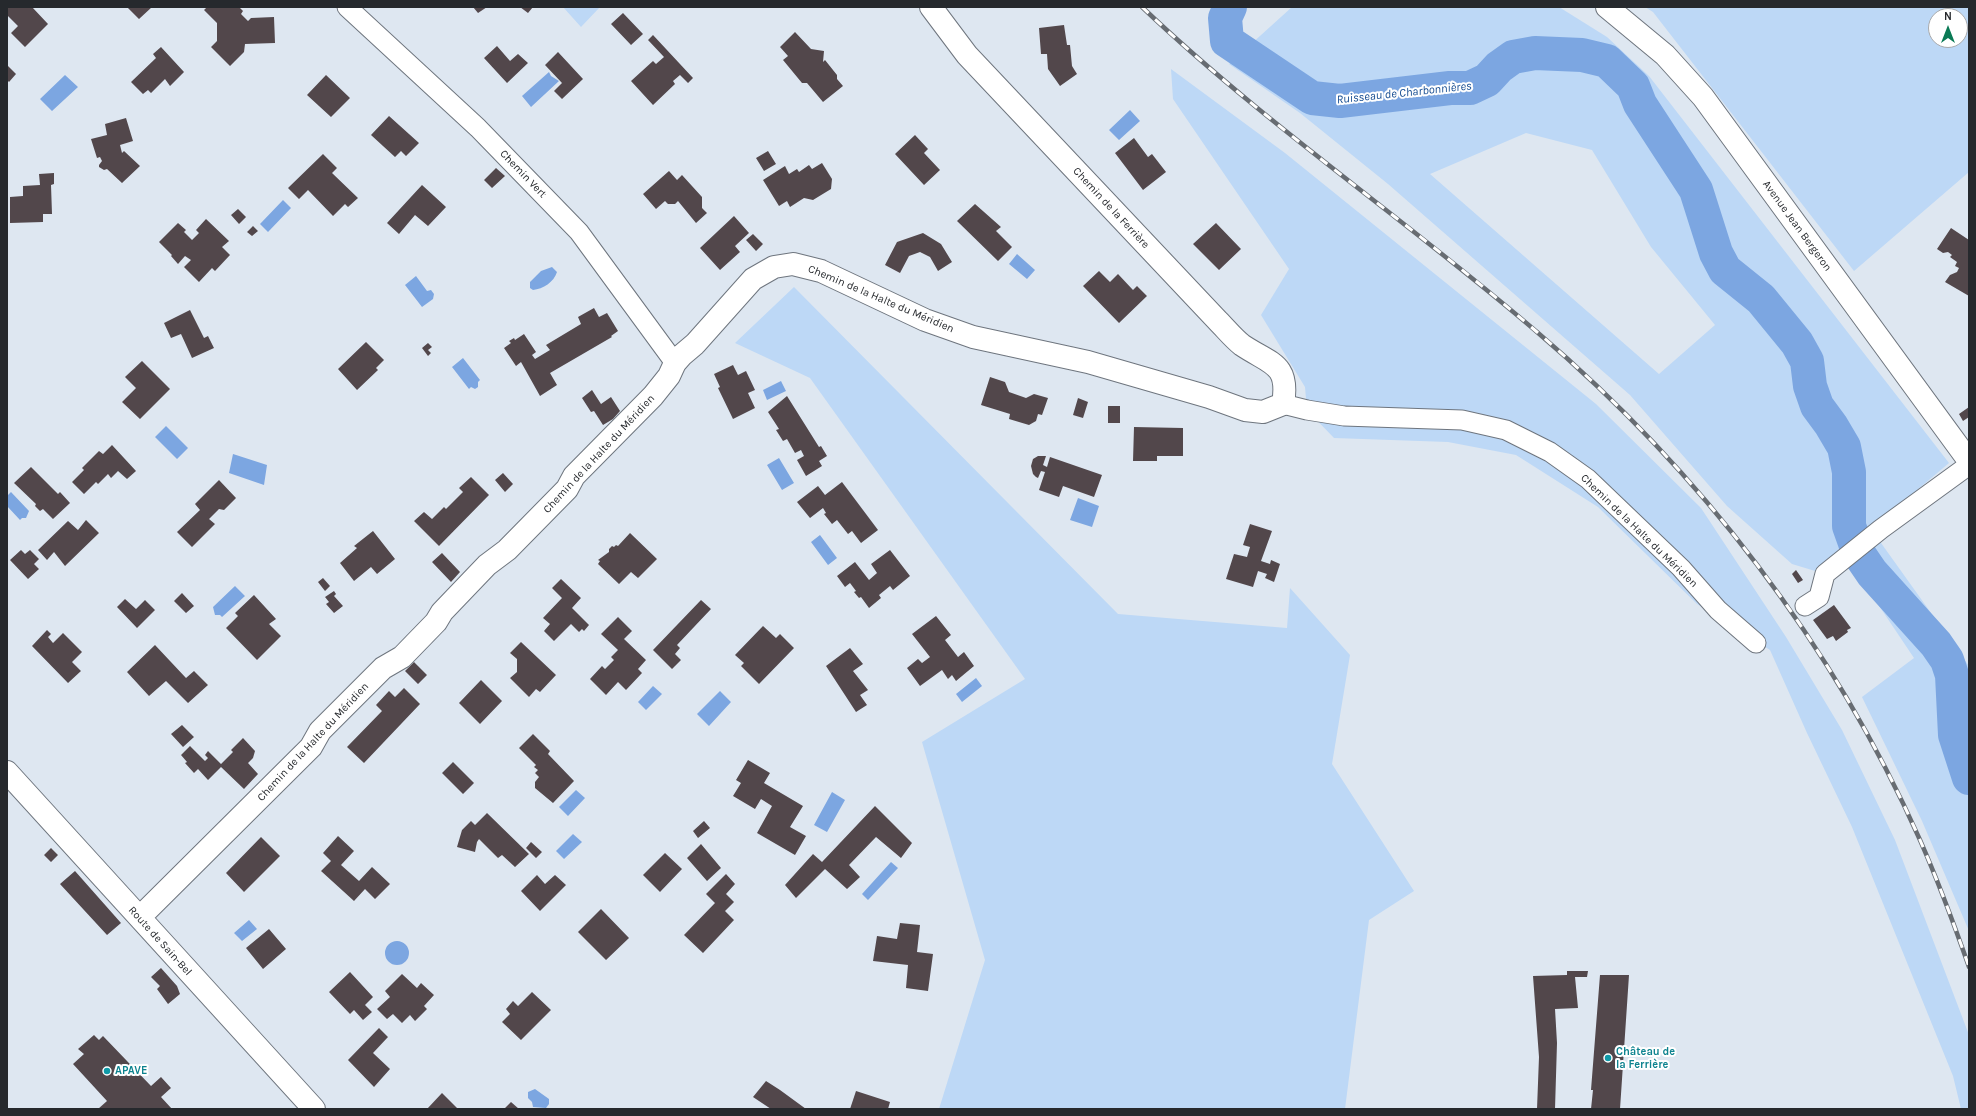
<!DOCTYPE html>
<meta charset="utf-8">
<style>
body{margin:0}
#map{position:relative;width:1976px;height:1116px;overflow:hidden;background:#dee7f1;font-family:Karla,sans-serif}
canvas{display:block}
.frame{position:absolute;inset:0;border:8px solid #26292d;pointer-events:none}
.north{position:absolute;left:1928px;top:8px;width:40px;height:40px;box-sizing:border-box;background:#fff;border:1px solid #a8a9ab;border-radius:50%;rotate:0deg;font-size:11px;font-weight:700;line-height:16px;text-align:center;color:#26292d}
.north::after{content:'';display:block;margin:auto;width:14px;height:18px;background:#0a7a55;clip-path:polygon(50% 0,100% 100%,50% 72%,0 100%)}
</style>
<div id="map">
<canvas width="1976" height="1116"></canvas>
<div class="frame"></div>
<div class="north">N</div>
</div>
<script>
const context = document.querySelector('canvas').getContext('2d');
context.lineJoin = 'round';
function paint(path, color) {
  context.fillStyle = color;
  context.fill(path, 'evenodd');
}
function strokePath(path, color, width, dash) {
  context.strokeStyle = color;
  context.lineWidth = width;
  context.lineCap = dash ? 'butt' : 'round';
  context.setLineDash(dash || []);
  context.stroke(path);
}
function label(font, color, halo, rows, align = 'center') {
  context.font = font + ' Karla,sans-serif';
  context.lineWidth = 4;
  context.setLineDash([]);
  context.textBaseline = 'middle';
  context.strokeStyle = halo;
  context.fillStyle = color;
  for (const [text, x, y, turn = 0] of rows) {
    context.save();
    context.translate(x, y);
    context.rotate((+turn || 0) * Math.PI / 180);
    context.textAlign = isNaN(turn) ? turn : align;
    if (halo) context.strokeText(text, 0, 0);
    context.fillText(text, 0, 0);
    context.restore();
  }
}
const green = new Path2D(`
 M 563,7 L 600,7 L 581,27 Z
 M 1292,7 L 1559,7 L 1607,37 L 1649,76 L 1949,463 L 1871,529 L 1969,666 L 1969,931 L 1922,821 L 1862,697 L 1914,658 L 1849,561 L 1825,574 L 1792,564 L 1727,506 L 1630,395 L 1388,184 L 1300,113 L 1229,64 ZM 1526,133 L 1592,150 L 1651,247 L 1715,325 L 1659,374 L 1430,174 Z
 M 1645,7 L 1969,7 L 1969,172 L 1854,271 L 1653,12 ZM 1936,16 L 1960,16 L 1960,40 L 1936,40 Z
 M 1171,69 L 1285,153 L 1596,404 L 1701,508 L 1786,637 L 1842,730 L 1895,840 L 1969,1035 L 1969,1109 L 1961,1109 L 1953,1076 L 1852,827 L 1807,733 L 1770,650 L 1697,604 L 1598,507 L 1516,455 L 1448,442 L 1334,438 L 1307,410 L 1305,387 L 1261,315 L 1289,269 L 1173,99 Z
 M 794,287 L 1118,614 L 1287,628 L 1290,588 L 1350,655 L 1332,764 L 1414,891 L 1369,920 L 1345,1109 L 939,1109 L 985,960 L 922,742 L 1025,679 L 810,378 L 735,343 Z`);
const water = new Path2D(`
 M 549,72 L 551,76 L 559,81 L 531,107 L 522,96 Z
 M 65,75 L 78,87 L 52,111 L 40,99 Z
 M 1130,110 L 1140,121 L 1119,140 L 1109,130 Z
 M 283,200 L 291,208 L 268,232 L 260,224 Z
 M 1017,254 L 1035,270 L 1027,279 L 1009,264 Z
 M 552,267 L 557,272 C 554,282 543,289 533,290 L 530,288 L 530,282 L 541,271 Z
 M 416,276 L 427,291 L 431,290 L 434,294 L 433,299 L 422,307 L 405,285 Z
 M 463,358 L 480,380 L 478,382 L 478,387 L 475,389 L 471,387 L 469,389 L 452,367 Z
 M 781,381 L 786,391 L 767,400 L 763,390 Z
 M 166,426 L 188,448 L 177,459 L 155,437 Z
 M 233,454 L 267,465 L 264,485 L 229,473 Z
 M 779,458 L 794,483 L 782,490 L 767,465 Z
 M 11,492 L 29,511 L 26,518 L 22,518 L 20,520 L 7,506 L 7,496 Z
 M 1078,498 L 1099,506 L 1092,527 L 1070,520 Z
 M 820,535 L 837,558 L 828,565 L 811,542 Z
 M 235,586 L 245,596 L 222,617 L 220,615 L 215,615 L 213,607 Z
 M 976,678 L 982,686 L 962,702 L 956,694 Z
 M 653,686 L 662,694 L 646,710 L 638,702 Z
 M 720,691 L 731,702 L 709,726 L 697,714 Z
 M 576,790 L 585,798 L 568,816 L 559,807 Z
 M 832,792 L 845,800 L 827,832 L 814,825 Z
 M 573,834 L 582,842 L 564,859 L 556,851 Z
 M 891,862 L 898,868 L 868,900 L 862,894 Z
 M 249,920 L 257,929 L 242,941 L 234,933 Z
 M385 953a12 12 0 1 1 24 0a12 12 0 1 1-24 0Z
 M 535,1089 L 549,1099 L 549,1104 L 546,1108 L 533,1107 L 532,1102 L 528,1098 L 528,1092 Z`);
const river = new Path2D(`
 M 1230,7 L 1225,18 L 1227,41 L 1312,98 L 1340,101 L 1450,88 L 1470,88 L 1487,80 L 1499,67 L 1513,57 L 1535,53 L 1582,55 L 1607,61 L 1633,86 L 1640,104 L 1696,190 L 1716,253 L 1725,270 L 1761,299 L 1797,343 L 1807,361 L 1810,386 L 1817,406 L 1831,425 L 1844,447 L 1849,472 L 1849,526 L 1859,554 L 1872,573 L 1936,644 L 1947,660 L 1952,675 L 1955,735 L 1969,778`);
const building = new Path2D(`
 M 7,7 L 32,7 L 48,24 L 25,47 L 11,33 L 18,26 L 7,15 Z
 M 127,7 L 152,7 L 139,19 Z
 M 207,7 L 239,7 L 243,11 L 241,14 L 248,21 L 251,18 L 274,17 L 275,43 L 245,44 L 244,52 L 230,66 L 211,47 L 217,41 L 217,23 L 204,10 Z
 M 473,7 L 487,7 L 478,13 Z
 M 520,7 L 533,7 L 528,13 Z
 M 623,13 L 643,34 L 631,45 L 611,24 Z
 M 1064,25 L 1067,45 L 1070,45 L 1072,66 L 1077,74 L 1060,86 L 1048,69 L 1047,54 L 1041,54 L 1039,28 Z
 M 795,32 L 811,49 L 824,51 L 823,62 L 825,60 L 837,75 L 837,79 L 843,86 L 823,102 L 807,83 L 802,83 L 783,60 L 788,56 L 780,47 Z
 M 653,35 L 693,78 L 688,83 L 680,75 L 673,81 L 675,84 L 653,105 L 631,81 L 653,61 L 656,64 L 664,57 L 648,40 Z
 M 497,46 L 510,61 L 518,54 L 528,63 L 507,83 L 484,58 Z
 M 161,47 L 184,72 L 170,86 L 165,79 L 151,93 L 148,90 L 143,94 L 131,82 L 156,58 L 153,54 Z
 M 558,52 L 583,79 L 562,99 L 554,91 L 562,83 L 545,65 Z
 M 8,66 L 16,74 L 9,82 L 7,80 Z
 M 326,75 L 350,98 L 331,117 L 307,95 Z
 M 389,116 L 419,143 L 406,156 L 401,151 L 395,157 L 371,135 Z
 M 126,118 L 133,141 L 120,145 L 122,153 L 124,151 L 140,166 L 122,183 L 107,169 L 104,170 L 99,167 L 99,165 L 102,161 L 100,157 L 97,158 L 91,139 L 107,135 L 105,124 Z
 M 915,135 L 928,149 L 924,153 L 940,170 L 924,185 L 895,154 Z
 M 1134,138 L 1148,157 L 1152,154 L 1166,172 L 1143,190 L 1115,153 Z
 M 768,151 L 776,164 L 764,171 L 756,158 Z
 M 323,154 L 337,168 L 332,173 L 358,198 L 348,207 L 345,204 L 333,216 L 308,190 L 299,199 L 288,188 Z
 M 822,163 L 832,179 L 831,189 L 813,200 L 804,198 L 790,207 L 787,201 L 779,206 L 763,180 L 785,166 L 789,174 L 797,169 L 799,172 L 809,165 L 812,169 Z
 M 496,168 L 505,176 L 492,188 L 484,180 Z
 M 669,171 L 677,180 L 682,175 L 702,197 L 702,208 L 707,213 L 696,223 L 678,201 L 675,204 L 668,204 L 665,201 L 656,209 L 643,194 Z
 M 54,173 L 54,184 L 51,185 L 52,214 L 43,214 L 43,222 L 10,223 L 10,197 L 23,196 L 23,186 L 40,185 L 39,174 Z
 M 422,185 L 446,207 L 428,226 L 415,215 L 399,234 L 387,223 Z
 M 975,204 L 1001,227 L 996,231 L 1012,247 L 998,261 L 957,221 Z
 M 238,209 L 246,217 L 239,224 L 231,215 Z
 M 734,216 L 749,233 L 735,246 L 740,252 L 720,270 L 700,248 Z
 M 206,219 L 229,241 L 222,247 L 230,255 L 215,271 L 212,268 L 199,282 L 184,267 L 191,260 L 185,256 L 178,264 L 171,256 L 172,255 L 159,242 L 178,223 L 186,230 L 184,232 L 192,240 L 199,233 L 196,230 Z
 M 1216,223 L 1241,249 L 1219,270 L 1193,244 Z
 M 253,226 L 258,231 L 252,236 L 247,232 Z
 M 1951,228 L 1969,240 L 1969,296 L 1945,282 L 1950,275 L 1957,272 L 1959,268 L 1955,266 L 1957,262 L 1950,257 L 1952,255 L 1948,252 L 1943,253 L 1937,249 Z
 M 923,233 L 941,244 L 952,262 L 938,271 L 930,257 L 920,252 L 909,256 L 900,273 L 885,265 L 897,242 Z
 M 753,234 L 763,244 L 756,251 L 746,240 Z
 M 1099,271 L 1110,282 L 1118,274 L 1133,290 L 1137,286 L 1147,296 L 1119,323 L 1083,286 Z
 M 594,308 L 599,317 L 607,313 L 618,331 L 611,336 L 612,337 L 550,373 L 557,385 L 540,396 L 521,362 L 516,366 L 504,348 L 511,343 L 509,341 L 514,338 L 515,340 L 524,334 L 536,352 L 532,355 L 535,359 L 550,350 L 546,345 L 581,324 L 578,317 Z
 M 190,310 L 204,338 L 208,336 L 214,348 L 192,358 L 181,334 L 171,338 L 164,323 Z
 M 366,342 L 384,360 L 376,368 L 378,370 L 357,390 L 338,369 Z
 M 428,343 L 432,347 L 428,350 L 431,353 L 428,356 L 422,348 Z
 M 142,361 L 170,389 L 140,419 L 122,402 L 136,388 L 125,377 Z
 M 733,365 L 738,375 L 746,371 L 755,390 L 748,393 L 755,408 L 733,419 L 718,388 L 720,387 L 714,374 Z
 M 990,377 L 1005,382 L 1009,392 L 1026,398 L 1034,394 L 1048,398 L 1042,415 L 1038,414 L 1036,421 L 1029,425 L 1009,419 L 1010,414 L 981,405 Z
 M 592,390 L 601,404 L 611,397 L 620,411 L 613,419 L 603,425 L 594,411 L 591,412 L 582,398 Z
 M 787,396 L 819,447 L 821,446 L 827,456 L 819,461 L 822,466 L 806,476 L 797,460 L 804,456 L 801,450 L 795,453 L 787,439 L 783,441 L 776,430 L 779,429 L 768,412 Z
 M 1078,398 L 1088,402 L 1083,418 L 1073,415 Z
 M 1108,406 L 1120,406 L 1120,423 L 1108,423 Z
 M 1969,407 L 1969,417 L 1963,421 L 1959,414 Z
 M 1134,427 L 1183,428 L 1183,456 L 1157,456 L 1157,461 L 1133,461 Z
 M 112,445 L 136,471 L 127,479 L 118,471 L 111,478 L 108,474 L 98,484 L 96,482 L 84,494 L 72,482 L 84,470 L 82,468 L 99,451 L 103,454 Z
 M 1038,456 L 1046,456 L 1043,465 L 1047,467 L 1050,457 L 1102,475 L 1094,497 L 1063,486 L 1059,497 L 1039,490 L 1045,472 L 1041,471 L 1038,478 L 1036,477 L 1033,474 L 1031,466 L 1033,459 Z
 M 31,467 L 58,494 L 60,492 L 70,503 L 53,519 L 43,509 L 40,511 L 35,506 L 36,504 L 14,483 Z
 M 503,473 L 513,484 L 505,492 L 495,480 Z
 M 471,477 L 489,495 L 439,546 L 414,521 L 424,512 L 432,519 L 444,507 L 446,509 L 463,492 L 459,488 Z
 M 219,480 L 236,498 L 224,510 L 219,509 L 209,519 L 215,524 L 192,547 L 177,532 L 200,510 L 195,504 Z
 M 842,482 L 878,530 L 861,543 L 852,531 L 848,534 L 837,520 L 832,524 L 824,514 L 826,513 L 823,508 L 810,518 L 797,502 L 818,486 L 825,495 Z
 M 86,520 L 99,533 L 65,566 L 54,552 L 47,560 L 38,550 L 68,521 L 78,530 Z
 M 1250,524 L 1272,531 L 1261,561 L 1270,564 L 1271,560 L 1280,564 L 1274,582 L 1265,578 L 1267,574 L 1258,571 L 1253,587 L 1226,579 L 1234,554 L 1247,557 L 1250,547 L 1243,545 Z
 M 373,531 L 395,559 L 377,574 L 371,567 L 354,581 L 340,563 L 357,548 L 354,546 Z
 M 630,533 L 657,559 L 638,578 L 631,572 L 619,584 L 598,564 L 600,561 L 598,560 L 609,552 L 609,549 L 612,546 L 614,547 L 616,545 L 618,546 Z
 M 21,550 L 25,554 L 30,550 L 39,559 L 34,564 L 39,569 L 28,579 L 10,560 Z
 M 890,550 L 910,576 L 893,590 L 890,586 L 879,595 L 881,598 L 869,608 L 861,597 L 859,598 L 854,592 L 856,591 L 850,583 L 845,587 L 837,576 L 855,562 L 869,580 L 877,573 L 871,564 Z
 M 442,553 L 460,572 L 451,582 L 432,562 Z
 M 1796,570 L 1803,580 L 1798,583 L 1792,574 Z
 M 323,578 L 330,586 L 325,591 L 318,582 Z
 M 561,579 L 581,598 L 572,608 L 589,625 L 584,631 L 582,629 L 579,632 L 571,624 L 554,641 L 544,631 L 550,624 L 543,618 L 562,598 L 552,588 Z
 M 334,591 L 336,594 L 334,596 L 343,606 L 334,613 L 326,604 L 329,602 L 325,597 Z
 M 182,593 L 194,606 L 186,613 L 174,601 Z
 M 254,595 L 276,619 L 269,624 L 281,636 L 257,660 L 226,628 L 238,616 L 235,613 Z
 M 125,599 L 136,609 L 145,600 L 155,610 L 137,628 L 117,607 Z
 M 701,600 L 711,609 L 677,645 L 680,648 L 675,654 L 681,660 L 672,669 L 653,650 Z
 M 1834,605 L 1851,628 L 1847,630 L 1848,632 L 1836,641 L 1833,636 L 1827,639 L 1813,620 Z
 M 936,616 L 951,635 L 945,640 L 958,657 L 964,652 L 974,666 L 956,681 L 952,675 L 948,679 L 942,670 L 920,686 L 907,668 L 918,659 L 922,663 L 930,657 L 912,634 Z
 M 618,617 L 632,631 L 624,639 L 646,660 L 638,669 L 642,673 L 626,690 L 618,682 L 606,695 L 590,679 L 602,666 L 605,669 L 614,660 L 611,657 L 618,650 L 601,634 Z
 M 763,626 L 776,638 L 780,634 L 794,648 L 759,684 L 741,666 L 744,663 L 735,655 Z
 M 47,630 L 51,634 L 48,637 L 53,643 L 63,633 L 82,652 L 72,662 L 81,671 L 68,683 L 32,646 Z
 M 521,642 L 556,675 L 540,692 L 536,689 L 529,697 L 510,678 L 517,672 L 517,659 L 510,653 Z
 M 155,645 L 186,678 L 194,671 L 208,685 L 188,703 L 166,681 L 149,696 L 127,672 Z
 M 850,648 L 863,664 L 853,671 L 868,690 L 860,695 L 867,705 L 856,712 L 826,666 Z
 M 414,662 L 427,675 L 418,684 L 405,671 Z
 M 481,680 L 502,701 L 480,724 L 459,703 Z
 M 404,688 L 420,704 L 364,763 L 347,747 L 382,711 L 376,705 L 389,691 L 395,697 Z
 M 182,725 L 194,737 L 183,747 L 171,734 Z
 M 533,734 L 550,751 L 548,754 L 574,781 L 553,803 L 535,788 L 535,782 L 539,777 L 535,773 L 538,770 L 534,767 L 536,765 L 519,748 Z
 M 243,738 L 255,751 L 253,758 L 248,763 L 258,774 L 244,789 L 221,767 L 208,780 L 198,769 L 194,773 L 185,763 L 187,762 L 181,755 L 190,746 L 205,761 L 208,758 L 205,755 L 208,751 L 221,764 L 233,752 L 231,750 Z
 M 748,760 L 770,773 L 764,783 L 803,806 L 790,827 L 806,836 L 795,855 L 757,833 L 772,806 L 761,799 L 755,809 L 733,796 L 741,783 L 736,780 Z
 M 453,762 L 474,783 L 463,794 L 442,773 Z
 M 875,806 L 912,843 L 901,858 L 876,837 L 849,865 L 860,877 L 847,889 L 825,869 L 796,898 L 785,885 L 813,854 L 822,862 Z
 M 487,813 L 529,854 L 515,867 L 502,855 L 498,858 L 479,839 L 477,842 L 475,852 L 457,847 L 462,830 L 471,821 L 475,825 Z
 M 704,821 L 710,828 L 698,838 L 693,831 Z
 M 338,836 L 354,851 L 341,865 L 359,881 L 372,867 L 390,884 L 375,899 L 365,889 L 354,901 L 321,871 L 331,861 L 323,853 Z
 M 261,837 L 280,856 L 244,892 L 226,873 Z
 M 531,842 L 542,852 L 536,858 L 526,848 Z
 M 701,844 L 721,868 L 707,881 L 687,858 Z
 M 51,848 L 58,855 L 51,862 L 44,855 Z
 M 665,853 L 682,869 L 660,892 L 643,875 Z
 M 75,871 L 121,923 L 107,935 L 60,884 Z
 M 726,874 L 735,884 L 726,894 L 734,902 L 725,911 L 734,920 L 703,953 L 684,935 L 715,903 L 706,894 Z
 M 537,875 L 545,884 L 555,875 L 566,885 L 540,911 L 521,891 Z
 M 601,909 L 629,938 L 606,960 L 578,932 Z
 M 900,923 L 920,925 L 917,952 L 933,954 L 928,991 L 906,988 L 908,965 L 873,961 L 877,936 L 897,939 Z
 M 269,929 L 286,949 L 263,969 L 246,948 Z
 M 161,968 L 177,986 L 180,994 L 168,1004 L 157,989 L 160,986 L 151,977 Z
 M 1567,971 L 1588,971 L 1587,977 L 1575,977 L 1578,1008 L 1555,1009 L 1557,1043 L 1555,1109 L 1537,1109 L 1539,1057 L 1533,976 L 1567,975 Z
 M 350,972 L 373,997 L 365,1005 L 372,1012 L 363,1020 L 354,1010 L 350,1014 L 329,992 Z
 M 402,974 L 417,988 L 421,983 L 434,995 L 424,1006 L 427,1009 L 415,1021 L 410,1015 L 402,1023 L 393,1014 L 387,1019 L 377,1009 L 390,997 L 385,991 Z
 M 1600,975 L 1629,975 L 1620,1109 L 1591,1109 L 1593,1090 L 1591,1090 Z
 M 532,992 L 551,1010 L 521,1040 L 502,1022 L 510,1014 L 506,1009 L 513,1001 L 518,1006 Z
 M 379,1028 L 388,1037 L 373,1053 L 390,1069 L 374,1087 L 348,1060 Z
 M 94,1035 L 99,1040 L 103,1036 L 151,1086 L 161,1077 L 171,1088 L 161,1097 L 172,1109 L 98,1109 L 107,1101 L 73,1064 L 84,1054 L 78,1049 Z
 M 766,1081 L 780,1090 L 806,1109 L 771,1109 L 753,1097 Z
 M 856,1091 L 890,1102 L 888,1109 L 850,1109 Z
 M 442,1093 L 458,1109 L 427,1109 Z
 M 511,1102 L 519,1109 L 504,1109 Z`);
const street = new Path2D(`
 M 347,7 L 478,128 L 579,232 L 675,363
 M 1283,404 L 1307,410 L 1344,416 L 1462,420 L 1506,430 L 1550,452 L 1588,479 L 1681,568 L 1718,610 L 1756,643
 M 1805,606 L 1819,597 L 1825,574 L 1881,529 L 1969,465`);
const secondary = new Path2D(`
 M 1607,7 L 1665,55 L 1703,97 L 1969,461
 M 7,772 L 314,1109
 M 140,917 L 311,747 L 320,731 L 383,668 L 402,657 L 436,622 L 442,612 L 487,565 L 507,550 L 567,489 L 574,476 L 653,396 L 669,376 L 675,363 L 682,355 L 695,344 L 753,279 L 774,267 L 793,264 L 821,271 L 925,320 L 973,337 L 1088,362 L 1209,397 L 1245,410 L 1263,412 L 1283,404 C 1290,363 1270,364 1242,345 C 1233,338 1226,329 1218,321 L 967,55 L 931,7`);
const rail = new Path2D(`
 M 1142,7 C 1266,125 1408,221 1537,332 C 1700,471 1833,644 1920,840 C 1938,881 1954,924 1969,967`);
const markers = [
 [1608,1058,4,"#0f9aa8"],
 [107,1071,4,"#0f9aa8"]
];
const streetNames = [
 ["Chemin Vert",523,174,46],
 ["Chemin de la Ferrière",1111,208,47],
 ["Avenue Jean Bergeron",1797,226,54],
 ["Chemin de la Halte du Méridien",881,299,23],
 ["Chemin de la Halte du Méridien",599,454,-47],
 ["Chemin de la Halte du Méridien",1639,531,44],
 ["Chemin de la Halte du Méridien",313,742,-47],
 ["Route de Sain-Bel",160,941,48]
];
const cultureNames = [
 ["Château de",1616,1052],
 ["la Ferrière",1616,1065],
 ["APAVE",115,1071]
];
const waterNames = [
 ["Ruisseau de Charbonnières",1404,93,-6]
];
paint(green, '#bdd8f6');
paint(water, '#7ca6e1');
strokePath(river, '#7ca6e1', 34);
paint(building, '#52474b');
strokePath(street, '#6e757e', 21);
strokePath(secondary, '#6e757e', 24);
strokePath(street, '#fff', 19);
strokePath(secondary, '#fff', 22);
strokePath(rail, '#676c72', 4.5);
strokePath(rail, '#fff', 3, [9]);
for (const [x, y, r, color] of markers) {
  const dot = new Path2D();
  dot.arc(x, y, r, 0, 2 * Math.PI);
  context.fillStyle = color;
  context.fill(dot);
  strokePath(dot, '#fff', 1.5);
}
label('11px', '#26292d', '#fff', streetNames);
label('bold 11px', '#0d838f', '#fff', cultureNames, 'left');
label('italic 12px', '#11498f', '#fff', waterNames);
</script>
